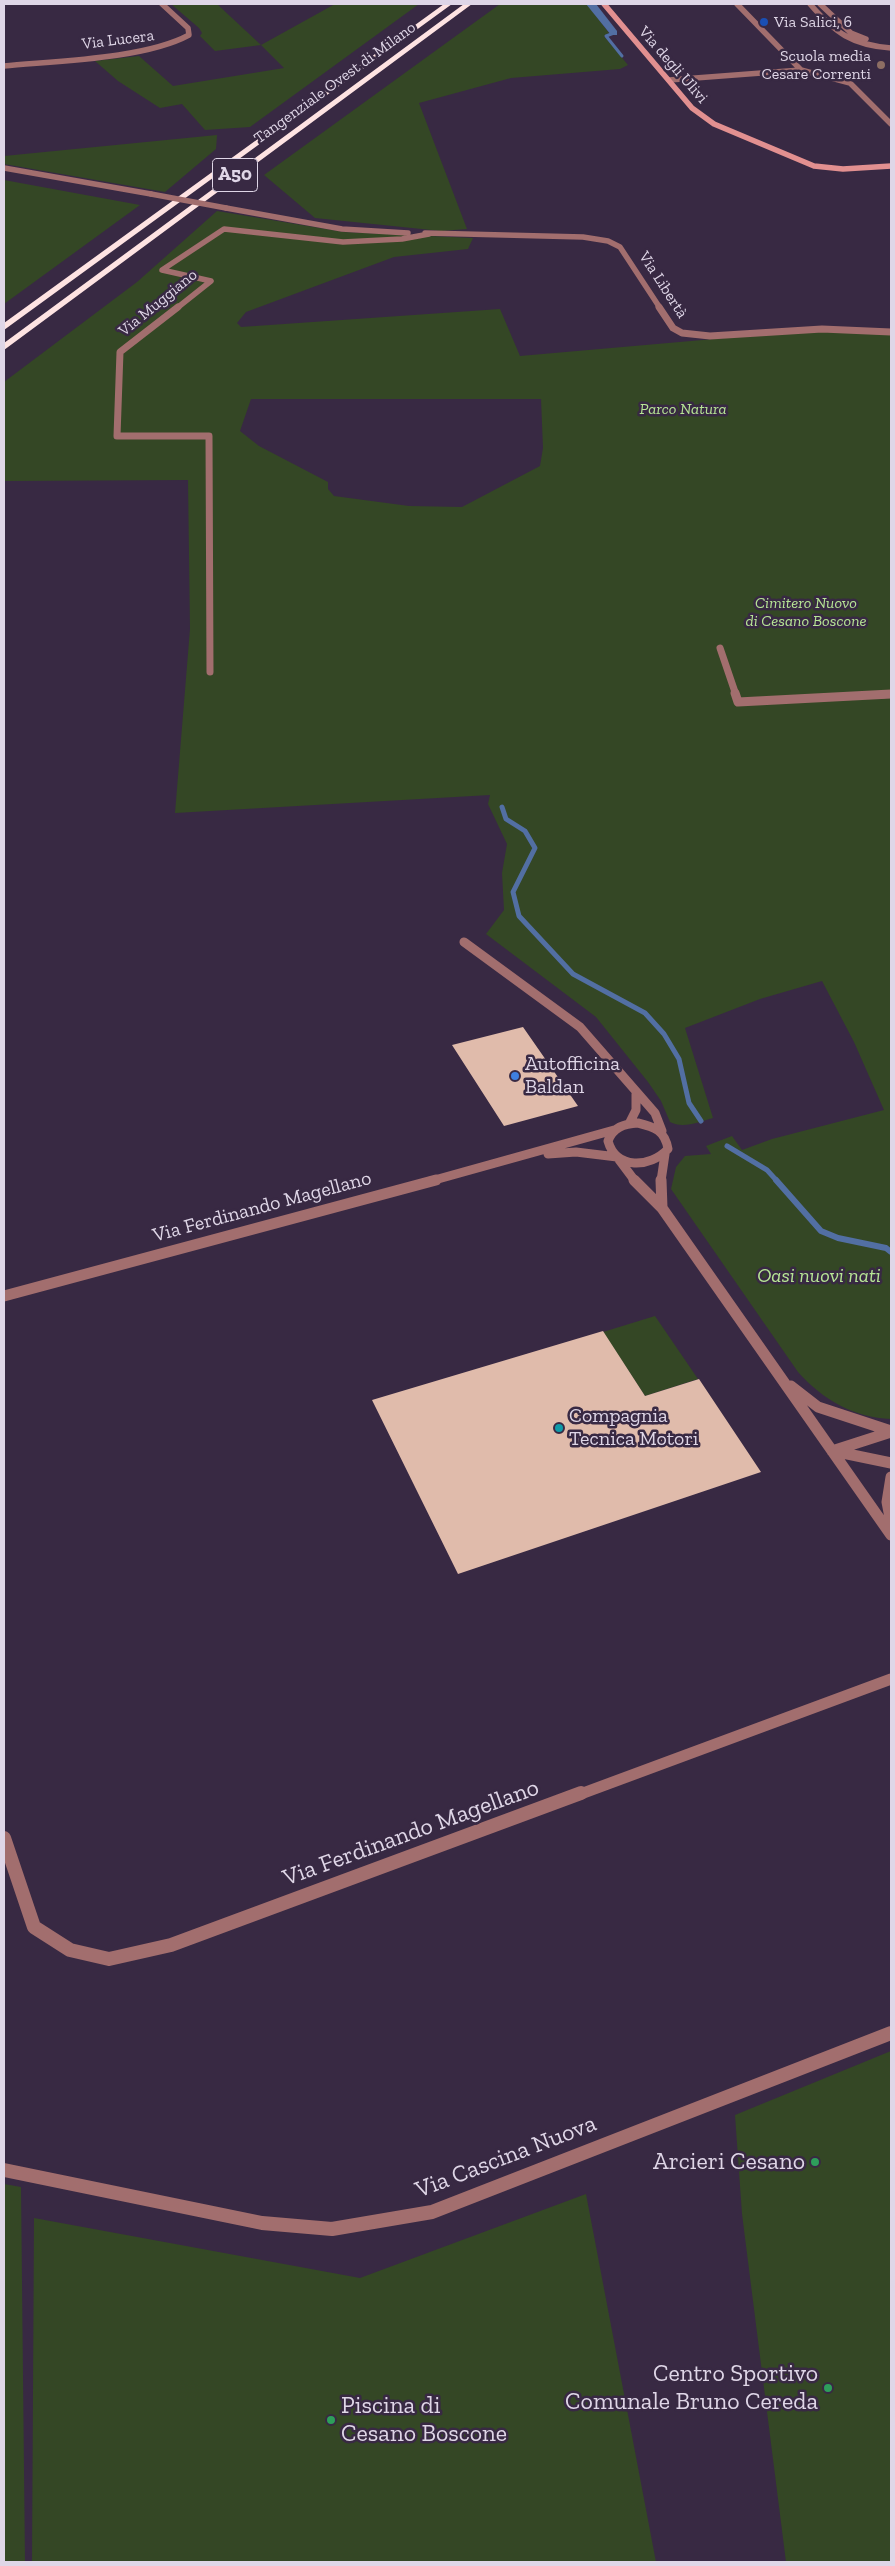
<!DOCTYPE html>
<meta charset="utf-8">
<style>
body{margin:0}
#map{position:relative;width:895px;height:2566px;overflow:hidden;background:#382943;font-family:"Zilla Slab",serif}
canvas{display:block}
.frame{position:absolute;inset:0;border:5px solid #dfd6e7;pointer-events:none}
</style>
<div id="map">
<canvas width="895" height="2566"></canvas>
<div class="frame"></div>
</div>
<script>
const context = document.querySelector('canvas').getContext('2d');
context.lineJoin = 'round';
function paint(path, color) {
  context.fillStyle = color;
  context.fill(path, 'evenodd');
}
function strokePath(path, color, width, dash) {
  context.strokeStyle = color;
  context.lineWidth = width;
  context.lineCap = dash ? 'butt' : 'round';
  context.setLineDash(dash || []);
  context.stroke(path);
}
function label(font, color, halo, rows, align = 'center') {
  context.font = font + ' "Zilla Slab",serif';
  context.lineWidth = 5;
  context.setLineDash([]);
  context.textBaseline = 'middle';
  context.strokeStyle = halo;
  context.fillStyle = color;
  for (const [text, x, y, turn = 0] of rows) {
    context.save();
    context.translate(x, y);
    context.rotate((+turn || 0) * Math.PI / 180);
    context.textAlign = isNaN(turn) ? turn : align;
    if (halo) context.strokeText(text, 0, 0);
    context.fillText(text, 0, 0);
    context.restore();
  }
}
const green = new Path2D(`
 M 171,4 L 217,4 L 261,45 L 335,4 L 419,4 L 250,127 L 205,130 L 182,104 L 160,108 L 118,81 L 95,61 L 139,56 L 173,86 L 284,68 L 261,45 L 215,51 L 200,36 L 202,33 L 199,28 Z
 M 500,4 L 587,4 L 609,33 L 604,36 L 628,65 L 620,69 L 511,78 L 419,103 L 467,229 L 441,231 L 315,218 L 264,175 Z
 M 217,135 L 216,149 L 165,192 L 4,164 L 4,156 Z
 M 4,180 L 140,205 L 4,304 Z
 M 217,211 L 344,232 L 473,238 L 468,249 L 394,257 L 246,312 L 237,323 L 241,327 L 500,309 L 520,356 L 805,331 L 891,333 L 891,1419 C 854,1418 822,1399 798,1372 L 671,1189 L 676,1167 L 685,1156 L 711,1154 L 706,1146 L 732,1136 L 742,1150 L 772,1139 L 884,1110 L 854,1042 L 822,981 L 760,999 L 685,1028 L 713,1118 C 699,1122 683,1129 670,1122 L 661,1101 L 648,1082 L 596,1017 L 486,934 L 504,910 L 502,873 L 507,844 L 488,804 L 490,795 L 175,813 L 190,629 L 188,480 L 4,481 L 4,382 L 137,282 ZM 251,399 L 541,399 L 543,448 L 540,466 L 462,507 L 409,506 L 334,496 L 328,489 L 328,482 L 259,446 L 240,431 Z
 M 655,1316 L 698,1379 L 645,1396 L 603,1332 Z
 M 891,2051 L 891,2562 L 786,2562 L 742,2214 L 735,2115 Z
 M 4,2184 L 21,2187 L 25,2562 L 4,2562 Z
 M 586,2194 L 656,2562 L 32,2562 L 34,2218 L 360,2278 Z`);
const streamFar2 = new Path2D(`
 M 614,33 L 606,36 L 622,56`);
const streamFar1 = new Path2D(`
 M 502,807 L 506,819 L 525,831 L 535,848 L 513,892 L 519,916 L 573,974 L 645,1013 L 664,1034 L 679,1059 L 689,1103 L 701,1121
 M 727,1146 L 767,1170 L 777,1181`);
const stream = new Path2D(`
 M 776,1180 L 821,1231 L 838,1238 L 886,1248 L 891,1252`);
const canal = new Path2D(`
 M 586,4 L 596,4 L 617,31 L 617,35 L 611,35 Z`);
const building = new Path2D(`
 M 523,1027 L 578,1106 L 504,1126 L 452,1045 Z
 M 603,1331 L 645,1396 L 699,1379 L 761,1472 L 458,1574 L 372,1400 Z`);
const streetFar4 = new Path2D(`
 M 737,4 L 801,70 L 850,83 L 891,124
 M 810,4 C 835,33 852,45 891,48
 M 820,4 L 851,33 L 866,39
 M 4,66 C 55,61 145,59 189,35 L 188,28 L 162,4
 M 669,80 L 801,70
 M 4,168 L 151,194
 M 226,208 L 342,229 L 408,233
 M 425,233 L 583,237 L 608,241 L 620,247 L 660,308
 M 177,308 L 211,281 L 162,270 L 224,229 L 343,242 L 402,239 L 429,234`);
const streetFar3 = new Path2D(`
 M 178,307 L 120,352 L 117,436 L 209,436 L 210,672
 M 659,307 L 673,328 L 682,333 L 710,336 L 822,329 L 891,332
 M 720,648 L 736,695
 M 881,695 L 891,694`);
const streetFar2 = new Path2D(`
 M 735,693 L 738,702 L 891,694
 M 464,942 L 580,1027 L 655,1113 L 662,1131
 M 638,1123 C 655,1127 665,1131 668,1149 C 650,1168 616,1170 608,1141 C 613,1127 624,1124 638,1123 Z
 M 629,1124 L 636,1110 L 636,1094
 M 548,1154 L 576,1152 L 617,1157 L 635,1181
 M 431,1181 L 614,1130
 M 661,1181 L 665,1154`);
const streetFar1 = new Path2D(`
 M 634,1180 L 662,1208 L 891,1535
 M 661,1180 L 662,1208
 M 4,1296 L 436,1180
 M 791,1386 L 818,1407 L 891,1431
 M 832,1451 L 891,1432
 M 833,1451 L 891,1463
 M 891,1477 L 887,1502 L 891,1523
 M 578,1795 L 891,1679`);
const street = new Path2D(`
 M 4,1838 L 34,1927 L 70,1950 L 109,1959 L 171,1945 L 581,1793
 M 4,2170 L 262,2223 L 332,2229 L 432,2212 L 891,2033`);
const secondary = new Path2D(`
 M 604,4 L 692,108 L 714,124 L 814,166 L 843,169 L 891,166`);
const highway = new Path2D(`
 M 444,4 L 452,4 L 4,330 L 4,323 Z
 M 464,4 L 472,4 L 4,350 L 4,343 Z`);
const streetBridge = new Path2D(`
 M 151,194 L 226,208`);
const markers = [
 [764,22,5,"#1a4fb4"],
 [881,65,5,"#8d6e63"],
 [515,1076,5,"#3f7fe0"],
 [559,1428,5,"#0f9aa8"],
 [815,2162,5,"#2e9e5b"],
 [828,2388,5,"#2e9e5b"],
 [331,2420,5,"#2e9e5b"]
];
const farPoinames = [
 ["Via Salici, 6",774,22],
 ["Scuola media",871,56,"right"],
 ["Cesare Correnti",871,74,"right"]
];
const farStreetnames = [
 ["Via Lucera",118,40,-7],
 ["Via degli Ulivi",673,65,49],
 ["Tangenziale Ovest di Milano",335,83,-36],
 ["Via Libertà",663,285,57],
 ["Via Muggiano",158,303,-39]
];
const farParknames = [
 ["Parco Natura",683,409],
 ["Cimitero Nuovo",806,603],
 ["di Cesano Boscone",806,621]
];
const shields = [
 [235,175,45]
];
const shieldNames = [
 ["A50",235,175]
];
const poiNames = [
 ["Autofficina",525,1064],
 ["Baldan",525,1087],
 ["Compagnia",569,1416],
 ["Tecnica Motori",569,1439]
];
const streetNames = [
 ["Via Ferdinando Magellano",262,1207,-15]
];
const parkNames = [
 ["Oasi nuovi nati",819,1276]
];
const nearStreetnames = [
 ["Via Ferdinando Magellano",411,1833,-20],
 ["Via Cascina Nuova",506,2157,-21]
];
const nearPoinames = [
 ["Arcieri Cesano",805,2162],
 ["Centro Sportivo",818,2374],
 ["Comunale Bruno Cereda",818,2402],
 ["Piscina di",341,2406,"left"],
 ["Cesano Boscone",341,2434,"left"]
];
paint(green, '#344725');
strokePath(streamFar2, '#526fa3', 3);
strokePath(streamFar1, '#526fa3', 5);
strokePath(stream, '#526fa3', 6);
paint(canal, '#526fa3');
paint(building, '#e0bbab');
strokePath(streetFar4, '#a26e6e', 5.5);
strokePath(streetFar3, '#a26e6e', 7);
strokePath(streetFar2, '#a26e6e', 9);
strokePath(streetFar1, '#a26e6e', 11);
strokePath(street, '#a26e6e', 14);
strokePath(secondary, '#e29090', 5.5);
paint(highway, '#fee3e2');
strokePath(streetBridge, '#a26e6e', 5.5);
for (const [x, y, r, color] of markers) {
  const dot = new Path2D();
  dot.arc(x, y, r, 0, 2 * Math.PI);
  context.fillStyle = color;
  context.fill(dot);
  strokePath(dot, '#382943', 2);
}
label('16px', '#dfd6e7', '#382943', farPoinames, 'left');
label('16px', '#dfd6e7', '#382943', farStreetnames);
label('italic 16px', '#b7e695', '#382943', farParknames);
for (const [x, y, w] of shields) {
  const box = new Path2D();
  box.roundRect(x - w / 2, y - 16.5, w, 33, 4);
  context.fillStyle = '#382943';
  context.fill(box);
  strokePath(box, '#dfd6e7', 1);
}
label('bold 19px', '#dfd6e7', null, shieldNames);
label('20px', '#dfd6e7', '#382943', poiNames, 'left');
label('20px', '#dfd6e7', '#382943', streetNames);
label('italic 20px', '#b7e695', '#382943', parkNames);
label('24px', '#dfd6e7', '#382943', nearStreetnames);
label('24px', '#dfd6e7', '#382943', nearPoinames, 'right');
</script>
